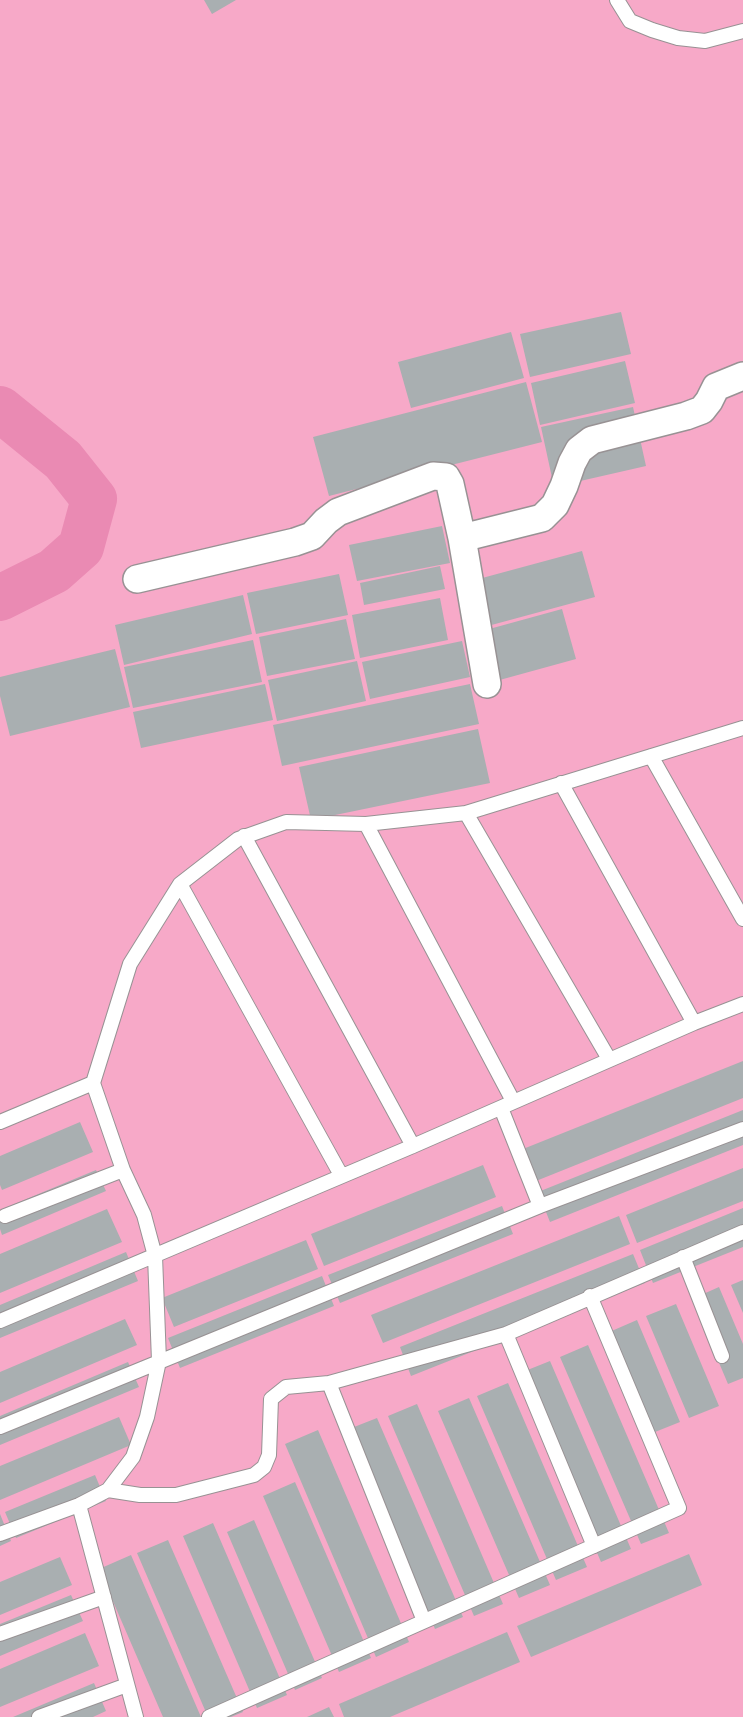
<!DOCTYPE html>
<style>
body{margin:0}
canvas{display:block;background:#eee7ea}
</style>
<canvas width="743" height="1717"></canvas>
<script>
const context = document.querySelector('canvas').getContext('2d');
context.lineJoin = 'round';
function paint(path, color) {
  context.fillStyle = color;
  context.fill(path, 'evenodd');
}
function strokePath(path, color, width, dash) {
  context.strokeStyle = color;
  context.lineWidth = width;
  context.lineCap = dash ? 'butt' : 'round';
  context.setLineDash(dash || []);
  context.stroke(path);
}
const green = new Path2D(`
 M 0,0 L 743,0 L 743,1717 L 0,1717 Z`);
const river = new Path2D(`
 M 0,409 L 63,460 L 94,499 L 81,547 L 54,571 L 0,598`);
const building = new Path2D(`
 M 204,0 L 236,0 L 212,14 Z
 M 621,312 L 631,354 L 530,377 L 520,334 Z
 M 511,332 L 524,378 L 411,408 L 398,362 Z
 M 625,361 L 635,403 L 540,425 L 531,383 Z
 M 526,382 L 542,442 L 329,496 L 313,437 Z
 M 633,407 L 646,466 L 554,487 L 541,427 Z
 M 442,526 L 450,563 L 357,581 L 349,545 Z
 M 582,551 L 595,597 L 473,630 L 460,584 Z
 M 440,566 L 445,589 L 364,605 L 360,583 Z
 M 339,574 L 348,615 L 256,634 L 247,593 Z
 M 243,595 L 252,634 L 124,665 L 115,625 Z
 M 440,598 L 448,640 L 360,658 L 352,615 Z
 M 562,609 L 576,659 L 496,681 L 482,631 Z
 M 346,619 L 355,659 L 267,676 L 259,637 Z
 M 253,640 L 262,682 L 133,708 L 124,667 Z
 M 462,641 L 470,677 L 370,699 L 362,662 Z
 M 115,649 L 130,707 L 10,736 L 0,696 L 0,677 Z
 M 357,661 L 366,701 L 277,721 L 268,680 Z
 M 265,684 L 273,720 L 141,748 L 133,712 Z
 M 470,684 L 479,724 L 282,766 L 273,725 Z
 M 478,729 L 490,783 L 311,820 L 299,767 Z
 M 743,1061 L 743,1098 L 531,1183 L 518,1151 Z
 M 743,1110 L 743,1145 L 550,1222 L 538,1192 Z
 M 80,1122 L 93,1152 L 2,1190 L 0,1185 L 0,1156 Z
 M 483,1165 L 496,1197 L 324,1266 L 311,1234 Z
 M 743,1168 L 743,1201 L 637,1243 L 626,1215 Z
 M 96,1170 L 106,1191 L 2,1235 L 0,1229 L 0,1210 Z
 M 502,1206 L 513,1234 L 340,1303 L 328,1275 Z
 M 743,1208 L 743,1247 L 653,1283 L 640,1250 Z
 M 107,1209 L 122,1242 L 0,1293 L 0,1254 Z
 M 619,1216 L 630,1244 L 383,1343 L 371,1315 Z
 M 306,1240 L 318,1269 L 174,1327 L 162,1298 Z
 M 126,1252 L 138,1281 L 0,1338 L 0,1305 Z
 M 633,1254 L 645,1283 L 411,1376 L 400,1347 Z
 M 322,1276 L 334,1306 L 180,1368 L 168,1338 Z
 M 743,1280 L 743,1313 L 731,1285 Z
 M 719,1287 L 743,1344 L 743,1378 L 728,1384 L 692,1299 Z
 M 676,1304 L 719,1406 L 689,1418 L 646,1316 Z
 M 125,1319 L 137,1345 L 0,1403 L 0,1372 Z
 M 637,1320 L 680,1422 L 650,1434 L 607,1333 Z
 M 588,1345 L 669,1533 L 641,1544 L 560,1357 Z
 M 550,1361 L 631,1549 L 601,1562 L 520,1373 Z
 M 128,1362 L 139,1387 L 0,1445 L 0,1416 Z
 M 508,1383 L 587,1567 L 556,1580 L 477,1396 Z
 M 469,1398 L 550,1585 L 519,1598 L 438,1411 Z
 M 417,1404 L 503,1604 L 474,1616 L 388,1416 Z
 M 119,1417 L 131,1445 L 0,1500 L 0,1466 Z
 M 377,1418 L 463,1617 L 435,1629 L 349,1429 Z
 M 318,1430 L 409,1642 L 376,1657 L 285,1444 Z
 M 95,1475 L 106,1501 L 16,1538 L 5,1512 Z
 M 295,1482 L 371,1658 L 339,1672 L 263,1496 Z
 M 0,1514 L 11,1541 L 0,1546 Z
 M 254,1520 L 322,1678 L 295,1690 L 227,1532 Z
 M 213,1523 L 287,1695 L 257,1708 L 183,1536 Z
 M 168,1540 L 243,1712 L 231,1717 L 208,1717 L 137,1553 Z
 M 689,1554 L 702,1585 L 531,1657 L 517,1626 Z
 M 131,1555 L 201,1717 L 163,1717 L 99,1569 Z
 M 60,1557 L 72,1585 L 0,1615 L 0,1582 Z
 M 71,1595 L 83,1621 L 0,1656 L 0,1624 Z
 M 507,1632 L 520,1662 L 390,1717 L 344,1717 L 339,1704 Z
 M 85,1633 L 99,1666 L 0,1707 L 0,1669 Z
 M 94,1683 L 106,1711 L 93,1717 L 13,1717 Z
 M 329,1707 L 334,1717 L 307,1717 Z`);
const service = new Path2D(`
 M 617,0 L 630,21 L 652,30 L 678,38 L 705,41 L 743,31
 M 651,756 L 743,919
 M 561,783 L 694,1023
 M 466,813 L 609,1059
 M 366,824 L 513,1101
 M 244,836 L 413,1146
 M 180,884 L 341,1175
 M 501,1108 L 540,1206
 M 0,1122 L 93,1083
 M 5,1216 L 123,1170
 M 683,1257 L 722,1356
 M 0,1321 L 413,1146 L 694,1023 L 743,1004
 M 506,1334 L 594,1546
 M 329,1383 L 424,1621
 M 0,1427 L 540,1206 L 743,1129
 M 108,1490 L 140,1495 L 176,1495 L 254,1475 L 264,1467 L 269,1455 L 271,1399 L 286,1387 L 329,1383 L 506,1334 L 743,1232
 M 79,1505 L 136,1717
 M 0,1534 L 79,1505 L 108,1490 L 133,1457 L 147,1417 L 159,1361 L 155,1256 L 144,1215 L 123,1170 L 93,1083 L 130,964 L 180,884 L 238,839 L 286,822 L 366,824 L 466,813 L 743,728
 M 0,1634 L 104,1597
 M 39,1717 L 127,1685
 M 209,1717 L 679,1508 L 590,1296`);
const minor = new Path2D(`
 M 462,538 L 542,518 L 555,505 L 564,486 L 572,463 L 579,450 L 592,440 L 686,416 L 702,410 L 709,401 L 716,387 L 743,376
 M 137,579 L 295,542 L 312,536 L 326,521 L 338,512 L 433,476 L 446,477 L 450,484 L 462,538 L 487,684`);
paint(green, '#f7a9c8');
strokePath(river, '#ea8ab3', 46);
paint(building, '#a9afb1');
strokePath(service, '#989294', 16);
strokePath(minor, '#989294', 30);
strokePath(service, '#fff', 14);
strokePath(minor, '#fff', 27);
</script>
